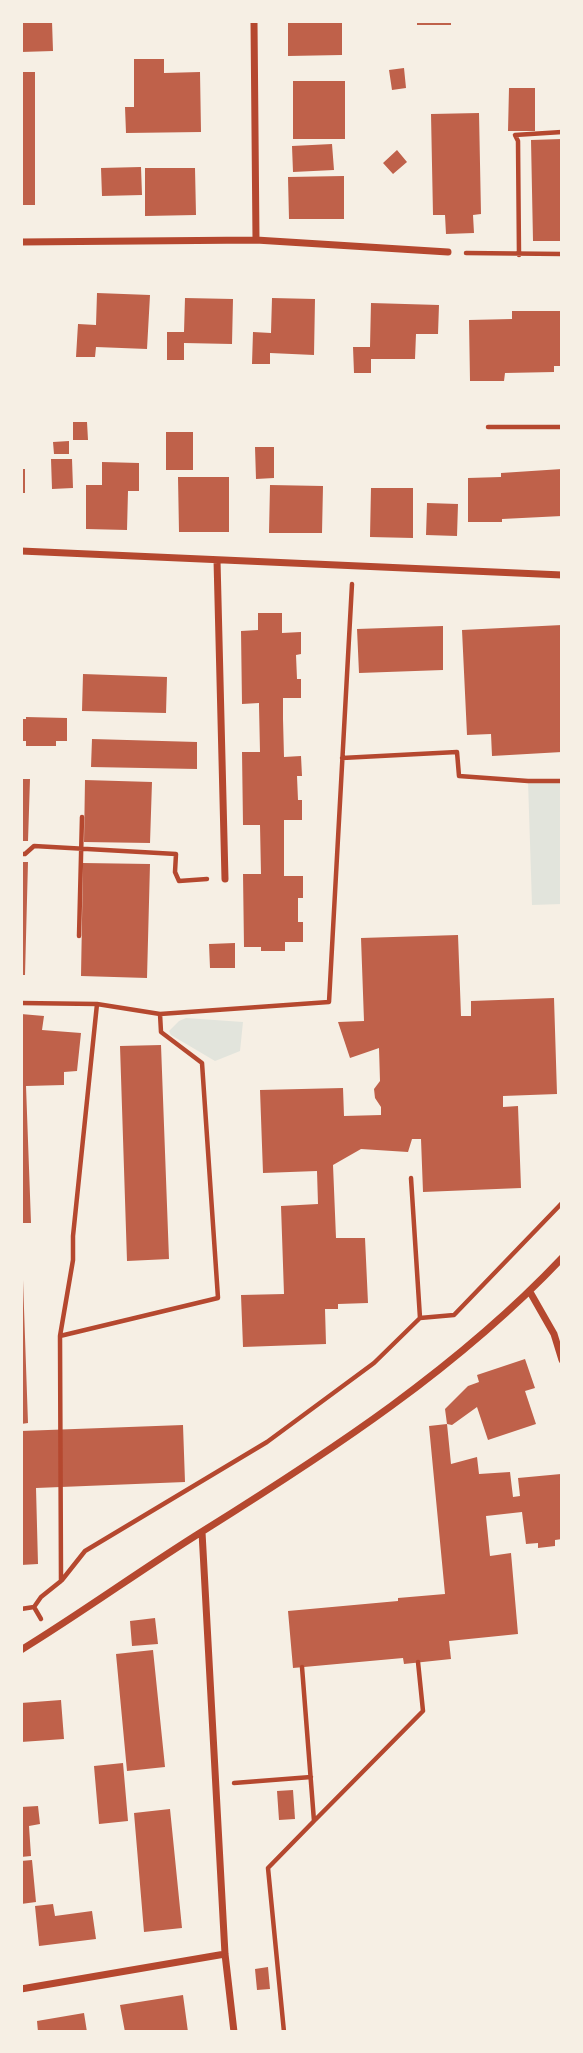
<!DOCTYPE html>
<style>
body{margin:0}
#map{position:relative;width:583px;height:2053px;overflow:hidden;background:#f6efe4;font-family:Mulish,sans-serif}
canvas{display:block}
.frame{position:absolute;inset:0;border:23px solid #f6efe4;pointer-events:none}
</style>
<div id="map">
<canvas width="583" height="2053"></canvas>
<div class="frame"></div>
</div>
<script>
const context = document.querySelector('canvas').getContext('2d');
context.lineJoin = 'round';
function paint(path, color) {
  context.fillStyle = color;
  context.fill(path, 'evenodd');
}
function strokePath(path, color, width, dash) {
  context.strokeStyle = color;
  context.lineWidth = width;
  context.lineCap = dash ? 'butt' : 'round';
  context.setLineDash(dash || []);
  context.stroke(path);
}
const green = new Path2D(`
 M 562,780 L 562,904 L 532,905 L 528,781 Z
 M 186,1018 L 243,1022 L 240,1051 L 215,1061 L 171,1035 L 169,1031 L 179,1021 Z`);
const building = new Path2D(`
 M 21,21 L 52,21 L 53,51 L 21,52 Z
 M 288,21 L 342,21 L 342,55 L 288,56 Z
 M 417,21 L 451,21 L 451,25 L 417,25 Z
 M 134,59 L 164,59 L 164,73 L 200,72 L 201,132 L 126,133 L 125,107 L 134,107 Z
 M 404,68 L 406,88 L 392,90 L 389,70 Z
 M 21,72 L 35,72 L 35,205 L 21,205 Z
 M 293,81 L 345,81 L 345,139 L 293,139 Z
 M 509,88 L 535,88 L 535,131 L 508,131 Z
 M 479,113 L 481,214 L 473,215 L 474,233 L 446,234 L 445,215 L 433,215 L 431,114 Z
 M 562,139 L 562,241 L 533,241 L 531,140 Z
 M 332,144 L 334,170 L 293,172 L 292,146 Z
 M 397,150 L 407,162 L 393,174 L 383,163 Z
 M 141,167 L 142,195 L 102,196 L 101,168 Z
 M 145,168 L 195,168 L 196,215 L 145,216 Z
 M 344,176 L 344,219 L 289,219 L 288,177 Z
 M 97,293 L 150,295 L 147,349 L 96,347 L 95,357 L 76,357 L 78,324 L 96,325 Z
 M 185,298 L 233,299 L 232,344 L 184,343 L 184,360 L 167,360 L 167,332 L 184,332 Z
 M 272,298 L 315,299 L 314,355 L 270,353 L 270,364 L 252,364 L 253,332 L 271,333 Z
 M 371,303 L 439,305 L 438,334 L 416,334 L 415,359 L 371,359 L 371,373 L 354,373 L 353,347 L 370,347 Z
 M 512,311 L 562,311 L 562,366 L 554,366 L 554,372 L 505,373 L 504,381 L 470,381 L 469,320 L 512,319 Z
 M 73,422 L 87,422 L 88,440 L 73,440 Z
 M 166,432 L 193,432 L 193,470 L 166,470 Z
 M 69,441 L 69,454 L 54,454 L 53,442 Z
 M 255,447 L 274,447 L 274,478 L 256,479 Z
 M 51,459 L 72,459 L 73,488 L 52,489 Z
 M 102,462 L 139,463 L 139,491 L 128,491 L 127,530 L 86,529 L 86,485 L 102,485 Z
 M 21,469 L 25,469 L 25,493 L 21,493 Z
 M 562,469 L 562,516 L 502,519 L 502,522 L 468,522 L 468,478 L 501,477 L 501,473 Z
 M 178,477 L 229,477 L 229,532 L 179,532 Z
 M 270,485 L 323,486 L 322,533 L 269,533 Z
 M 371,488 L 413,488 L 413,538 L 370,537 Z
 M 427,503 L 458,504 L 457,536 L 426,535 Z
 M 258,613 L 282,613 L 282,633 L 301,632 L 301,654 L 296,655 L 297,679 L 301,679 L 301,698 L 283,698 L 283,719 L 284,757 L 301,756 L 302,776 L 297,776 L 298,800 L 302,800 L 302,820 L 284,820 L 284,876 L 303,876 L 303,898 L 298,898 L 298,922 L 303,922 L 303,942 L 285,942 L 285,951 L 261,951 L 261,947 L 244,947 L 243,874 L 261,874 L 260,825 L 243,825 L 242,752 L 260,752 L 259,706 L 259,703 L 242,704 L 241,631 L 258,630 Z
 M 562,625 L 562,752 L 492,756 L 491,734 L 467,735 L 462,630 Z
 M 443,626 L 443,670 L 359,673 L 357,629 Z
 M 83,674 L 167,677 L 166,713 L 82,711 Z
 M 26,717 L 67,718 L 67,741 L 56,741 L 56,746 L 26,746 L 26,741 L 21,741 L 21,719 L 26,719 Z
 M 92,739 L 197,742 L 197,769 L 91,767 Z
 M 21,779 L 30,779 L 28,841 L 21,841 Z
 M 85,780 L 152,782 L 150,843 L 84,842 Z
 M 21,862 L 28,862 L 25,975 L 21,975 Z
 M 83,863 L 150,864 L 147,978 L 81,976 Z
 M 458,935 L 461,1016 L 471,1016 L 471,1001 L 554,998 L 557,1094 L 503,1096 L 503,1107 L 518,1106 L 521,1188 L 423,1192 L 421,1139 L 412,1139 L 408,1152 L 361,1149 L 333,1165 L 336,1238 L 365,1238 L 368,1303 L 338,1304 L 338,1309 L 325,1309 L 326,1344 L 243,1347 L 241,1295 L 284,1294 L 281,1206 L 318,1204 L 317,1171 L 263,1173 L 260,1090 L 343,1088 L 344,1116 L 381,1115 L 381,1107 L 375,1098 L 374,1089 L 380,1081 L 379,1048 L 350,1058 L 338,1022 L 364,1021 L 361,938 Z
 M 235,943 L 235,968 L 210,968 L 209,944 Z
 M 21,1014 L 44,1016 L 42,1030 L 81,1033 L 77,1071 L 64,1072 L 64,1085 L 26,1086 L 31,1223 L 21,1223 Z
 M 161,1045 L 169,1259 L 127,1261 L 120,1046 Z
 M 23,1280 L 28,1423 L 21,1424 L 21,1281 Z
 M 525,1359 L 535,1388 L 525,1391 L 536,1424 L 488,1440 L 477,1407 L 452,1425 L 447,1424 L 445,1409 L 468,1386 L 479,1382 L 477,1375 Z
 M 447,1424 L 451,1464 L 477,1457 L 479,1474 L 510,1472 L 513,1497 L 520,1496 L 518,1478 L 561,1474 L 562,1539 L 555,1540 L 555,1546 L 538,1548 L 538,1543 L 526,1544 L 522,1512 L 486,1516 L 490,1556 L 511,1553 L 518,1634 L 449,1641 L 451,1659 L 404,1664 L 403,1658 L 293,1668 L 288,1611 L 398,1601 L 398,1598 L 445,1594 L 429,1426 Z
 M 183,1425 L 185,1482 L 36,1488 L 38,1564 L 21,1565 L 21,1431 Z
 M 155,1618 L 158,1644 L 132,1646 L 130,1621 Z
 M 153,1650 L 165,1767 L 127,1771 L 116,1654 Z
 M 61,1700 L 64,1739 L 21,1742 L 21,1703 Z
 M 123,1763 L 128,1821 L 99,1824 L 94,1766 Z
 M 293,1790 L 295,1819 L 279,1820 L 277,1791 Z
 M 38,1806 L 40,1824 L 29,1826 L 31,1856 L 21,1857 L 21,1807 Z
 M 170,1809 L 182,1928 L 144,1932 L 134,1813 Z
 M 32,1860 L 36,1902 L 21,1904 L 21,1861 Z
 M 53,1904 L 55,1916 L 92,1911 L 96,1939 L 39,1946 L 35,1906 Z
 M 268,1967 L 270,1989 L 257,1990 L 255,1969 Z
 M 183,1995 L 188,2032 L 125,2032 L 120,2005 Z
 M 84,2013 L 87,2032 L 38,2032 L 37,2021 Z`);
const path = new Path2D(`
 M 466,253 L 562,254
 M 519,255 L 518,141 L 515,135 L 562,132
 M 488,427 L 562,427
 M 342,758 L 457,752 L 459,776 L 528,781 L 562,781
 M 21,854 L 25,854 L 34,846 L 176,854 L 175,872 L 179,881 L 207,879
 M 79,936 L 82,817
 M 21,1003 L 97,1004 L 160,1014
 M 411,1178 L 420,1318
 M 60,1336 L 73,1260 L 73,1236 L 97,1004
 M 62,1580 L 85,1551 L 267,1442 L 374,1363 L 420,1318 L 454,1315 L 562,1203
 M 34,1607 L 41,1597 L 61,1581 L 60,1336 L 218,1298 L 202,1063 L 161,1032 L 160,1014 L 329,1002 L 352,584
 M 21,1609 L 34,1607 L 41,1619
 M 234,1783 L 311,1777
 M 315,1820 L 423,1711 L 418,1662
 M 284,2032 L 268,1868 L 314,1821 L 302,1667`);
const minor = new Path2D(`
 M 254,21 L 256,240
 M 21,242 L 256,240 L 448,252
 M 21,551 L 562,575
 M 217,560 L 225,879
 M 530,1292 L 554,1334 L 562,1360
 M 202,1532 L 225,1954 L 234,2032
 M 21,1650 C 83,1612 142,1569 203,1531 C 331,1451 458,1368 562,1258
 M 21,1989 L 225,1954`);
paint(green, '#e2e4dc');
paint(building, '#bf614a');
strokePath(path, '#b5482f', 4.5);
strokePath(minor, '#b5482f', 7);
</script>
